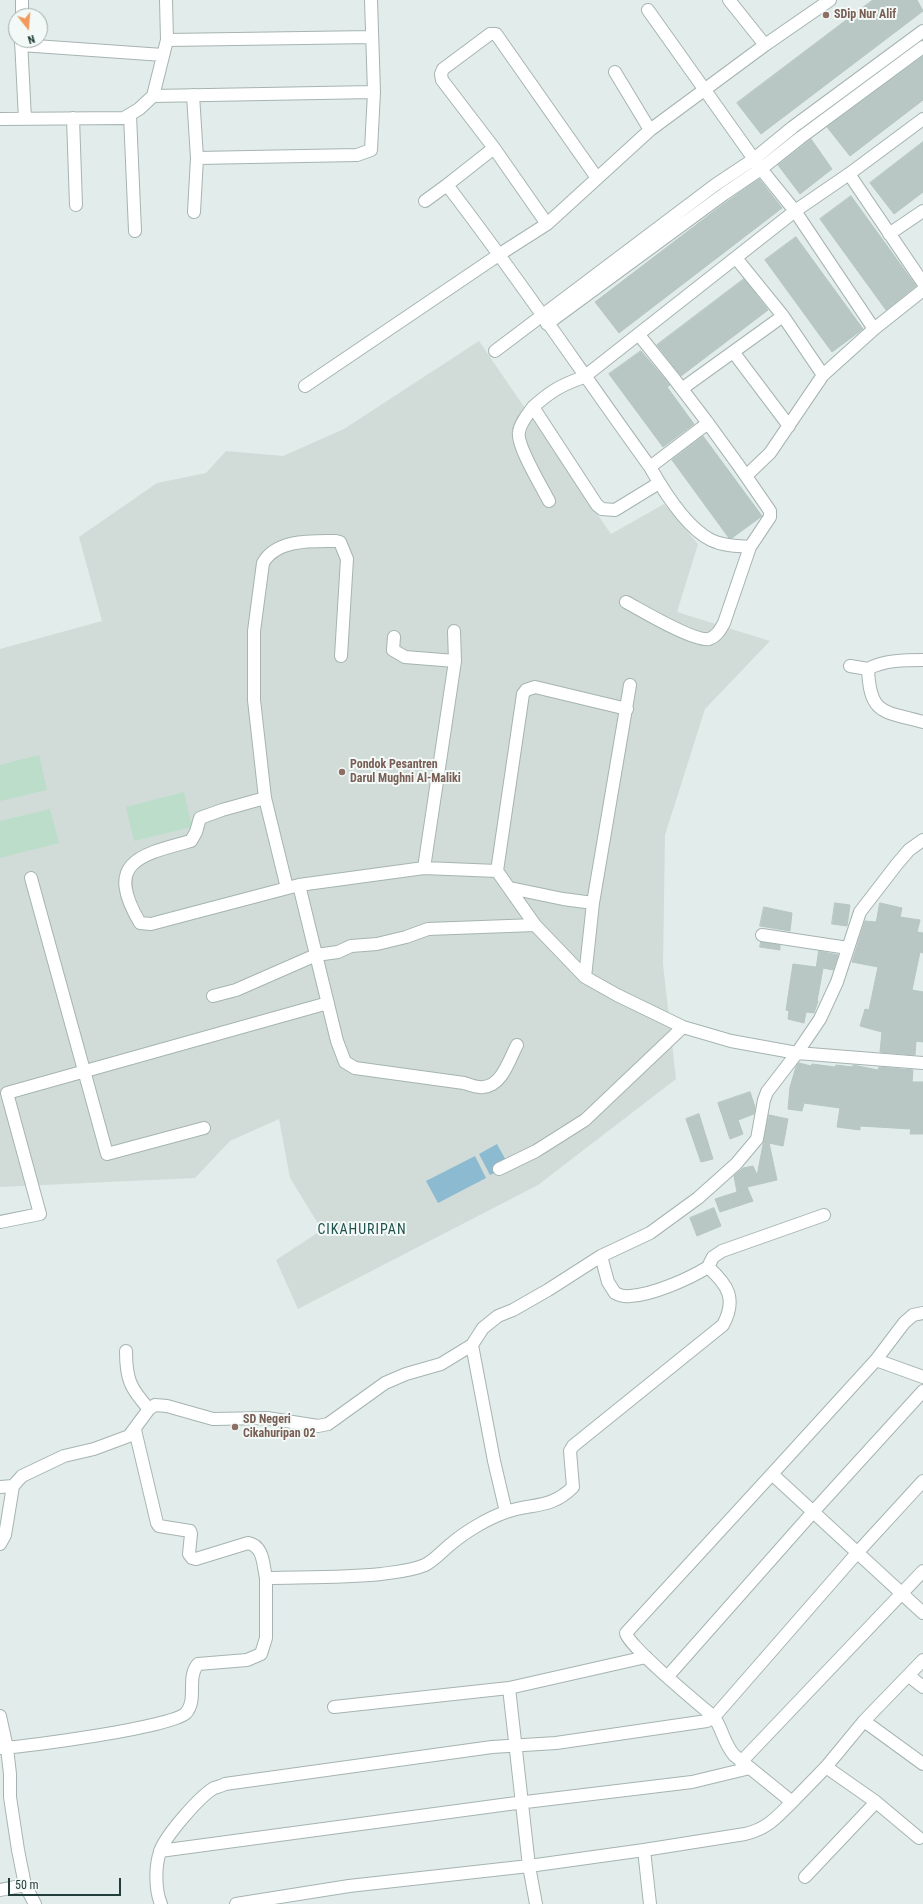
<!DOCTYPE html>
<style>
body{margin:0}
#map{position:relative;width:923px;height:1904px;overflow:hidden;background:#e2ecea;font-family:"Roboto Condensed",sans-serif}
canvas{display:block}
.north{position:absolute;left:8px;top:8px;width:40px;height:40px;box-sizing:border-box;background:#f3f9f7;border:1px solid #9faeac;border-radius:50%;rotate:163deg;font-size:11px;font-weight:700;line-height:16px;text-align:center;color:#223e3b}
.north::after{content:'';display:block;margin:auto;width:14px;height:18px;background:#f19a5c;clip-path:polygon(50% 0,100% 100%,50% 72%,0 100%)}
.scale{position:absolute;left:8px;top:1878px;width:113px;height:18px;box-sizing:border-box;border:2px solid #223e3b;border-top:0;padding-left:5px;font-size:12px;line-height:14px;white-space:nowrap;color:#223e3b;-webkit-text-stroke:3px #f3f9f7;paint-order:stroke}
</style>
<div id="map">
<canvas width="923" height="1904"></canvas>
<div class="north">N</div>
<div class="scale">50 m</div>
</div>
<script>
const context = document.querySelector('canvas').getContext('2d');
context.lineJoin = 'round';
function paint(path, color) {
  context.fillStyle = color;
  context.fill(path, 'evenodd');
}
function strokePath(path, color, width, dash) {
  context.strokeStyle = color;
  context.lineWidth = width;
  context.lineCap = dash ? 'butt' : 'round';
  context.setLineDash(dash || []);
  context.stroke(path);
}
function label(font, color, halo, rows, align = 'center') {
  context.font = font + ' "Roboto Condensed",sans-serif';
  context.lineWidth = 4;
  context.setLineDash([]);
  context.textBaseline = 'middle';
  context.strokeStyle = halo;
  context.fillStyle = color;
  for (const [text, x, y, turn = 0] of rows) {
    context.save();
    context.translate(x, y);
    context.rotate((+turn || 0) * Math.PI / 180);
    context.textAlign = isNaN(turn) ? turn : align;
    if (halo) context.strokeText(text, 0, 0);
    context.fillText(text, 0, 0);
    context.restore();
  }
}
const built = new Path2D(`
 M 479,341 L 611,534 L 664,504 L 698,544 L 677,612 L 770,641 L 705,709 L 665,835 L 663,964 L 676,1079 L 538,1185 L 298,1309 L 276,1260 L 322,1230 L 290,1178 L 279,1119 L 230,1141 L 195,1178 L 0,1187 L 0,649 L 102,621 L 79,537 L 157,483 L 206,473 L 226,451 L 283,456 L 344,429 Z`);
const green = new Path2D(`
 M 39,755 L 47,790 L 0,801 L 0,765 Z
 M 184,792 L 192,827 L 134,841 L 126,807 Z
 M 50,809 L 59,843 L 0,858 L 0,821 Z`);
const water = new Path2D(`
 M 497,1144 L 509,1166 L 490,1175 L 479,1154 Z
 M 475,1156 L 486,1178 L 438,1203 L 426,1181 Z`);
const building = new Path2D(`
 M 873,0 L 917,0 L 923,11 L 761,134 L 737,103 Z
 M 923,56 L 923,100 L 850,156 L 827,127 Z
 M 811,139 L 832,169 L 800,194 L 778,165 Z
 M 923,142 L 923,192 L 894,214 L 870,183 Z
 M 759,179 L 782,208 L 619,333 L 595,302 L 721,206 Z
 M 851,196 L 916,286 L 886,310 L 820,219 Z
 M 796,237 L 863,329 L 832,352 L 765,260 Z
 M 744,279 L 768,310 L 681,376 L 657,345 Z
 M 641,351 L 670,385 L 667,387 L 694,424 L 663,447 L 609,374 Z
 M 703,436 L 762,516 L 732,538 L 729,538 L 672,460 Z
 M 835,903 L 850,905 L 847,926 L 832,924 Z
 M 880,903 L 902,908 L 900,917 L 920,920 L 917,932 L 923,933 L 923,953 L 920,952 L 912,990 L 923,992 L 923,1042 L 916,1041 L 915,1055 L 880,1052 L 882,1032 L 860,1026 L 865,1009 L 869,1010 L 878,967 L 852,962 L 865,921 L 876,922 Z
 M 764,907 L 792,913 L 790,931 L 760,926 Z
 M 761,942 L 780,945 L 780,950 L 760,947 Z
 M 819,951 L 838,955 L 833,970 L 823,968 L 817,1001 L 818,1001 L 814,1013 L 806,1012 L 804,1023 L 788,1019 L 789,1011 L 786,1010 L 793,964 L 816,967 Z
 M 799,1063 L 811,1066 L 812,1064 L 835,1067 L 836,1065 L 852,1067 L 853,1065 L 878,1070 L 879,1067 L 913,1070 L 912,1082 L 923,1082 L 923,1134 L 910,1134 L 911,1129 L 860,1126 L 860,1130 L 837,1127 L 840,1108 L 804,1103 L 802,1111 L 788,1109 L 790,1087 L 796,1067 Z
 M 750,1092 L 755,1107 L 754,1114 L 738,1120 L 743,1134 L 730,1139 L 718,1103 Z
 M 699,1114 L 713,1159 L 701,1162 L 686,1119 Z
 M 769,1115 L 788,1119 L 783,1146 L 769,1143 L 777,1180 L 747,1187 L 753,1201 L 720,1212 L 715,1199 L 737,1192 L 734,1176 L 743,1168 L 753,1166 L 757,1175 Z
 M 714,1208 L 721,1226 L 697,1236 L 690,1218 Z`);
const minor = new Path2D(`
 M 729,0 L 765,45
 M 648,10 L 761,169 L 795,211 L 874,329
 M 22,16 L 22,0
 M 21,40 L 25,119
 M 167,40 L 372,37
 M 21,45 L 163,55
 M 615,72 L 650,130
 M 193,95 L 197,158 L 357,155 L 371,150 L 374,92 L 371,0
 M 153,96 L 374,92
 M 130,115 L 135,231
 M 73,118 L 76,205
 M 0,119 L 124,118 L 139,109 L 153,96 L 167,40 L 166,0
 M 849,174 L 923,283
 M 447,185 C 518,277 582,373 650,467 C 663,490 687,528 711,540 C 723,546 737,546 750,547
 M 425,201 L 447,185 L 494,148
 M 194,212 L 197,158
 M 547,224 L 494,148 L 442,80 L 441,74 L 443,69 L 490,34 L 496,34 L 597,178
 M 889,234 L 923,211
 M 736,258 L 783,316 L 823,375
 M 547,324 L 724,194 L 761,169 L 800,138 L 923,47
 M 495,351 L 715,185 L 754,159 L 793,127 L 923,31
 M 734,353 L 789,426
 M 305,386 L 500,254 L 547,224 L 650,130 L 765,45 L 830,0
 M 683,388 L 783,316
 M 533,407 C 528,414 520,423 519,432 C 516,445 542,487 549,501
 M 650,467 L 708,423
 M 747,475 L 770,453 L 823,375 L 874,329 L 923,290
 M 659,483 L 615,510 L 602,509 L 597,505 L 533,407 C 551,391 561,385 584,377 L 795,211 L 849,174 L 923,119
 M 626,602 C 641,610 694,642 709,639 C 717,636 720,630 724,623 L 750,547 L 770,517 L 770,511 C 729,450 686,392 639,335
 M 394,637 L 393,650 L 405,657 L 455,661
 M 850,666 L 868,669 C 870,715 883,711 923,722
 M 868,669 C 883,660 907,660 923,660
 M 265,798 L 222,810 L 200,818 L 196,832 L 191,841 C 139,855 104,862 140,923 L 151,924 L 299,885 L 424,868 L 497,871 L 535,925 L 585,977 L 617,995 L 683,1027 L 731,1041 L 797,1053 L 923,1063
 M 424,868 L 455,661 L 454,631
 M 497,871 L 523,694 L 526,690 L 535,687 L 627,709
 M 31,878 L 107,1154 L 204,1128
 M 299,885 L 337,1041 L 345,1062 L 355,1068 L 464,1083 C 470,1085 477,1088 483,1087 C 502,1086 509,1060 517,1045
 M 287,888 L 265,798 L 254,700 L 254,631 L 263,563 C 276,539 311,541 336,541 L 340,542 L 347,559 L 341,656
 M 510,888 L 563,899 L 593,903
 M 762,935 L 848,948
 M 585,977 L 593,903 L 630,685
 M 213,996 L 236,990 L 316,955 L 338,952 L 351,946 L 377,944 L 406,937 L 428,929 L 535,925
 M 499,1169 L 536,1151 L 585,1120 L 683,1027
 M 0,1222 L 40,1214 L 7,1093 L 328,1003
 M 708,1267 L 713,1257 L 722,1251 L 824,1215
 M 472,1345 L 494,1461 L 506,1512
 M 126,1351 C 126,1379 130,1388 149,1409
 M 876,1360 L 923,1377
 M 135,1430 L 157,1523 L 159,1526 L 190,1531 L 191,1534 L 189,1554 L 192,1558 L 196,1559 L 248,1543 C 264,1546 263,1565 266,1578 C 304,1577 343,1578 381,1574 C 396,1572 411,1571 425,1565 C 436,1559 442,1551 451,1544 C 465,1532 488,1518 506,1512 C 533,1503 551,1509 573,1487 L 570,1451 L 573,1446 L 723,1325 C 737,1299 728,1285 708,1267 C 689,1279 652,1295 630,1296 C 624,1297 619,1295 615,1293 L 608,1282 L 601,1256
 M 772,1474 L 876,1360 L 904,1323 L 913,1315 L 923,1313
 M 0,1487 L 13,1486
 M 0,1544 L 5,1535 L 13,1486 L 22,1476 L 64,1456 L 94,1449 L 129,1436 L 149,1409 L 155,1405 L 167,1406 L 213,1419 L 267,1418 L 318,1426 L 328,1424 L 385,1383 L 406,1374 L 441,1364 L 472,1345 L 483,1328 L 498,1316 L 513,1310 L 548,1290 L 601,1256 L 650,1233 L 698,1198 L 736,1164 L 757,1139 L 764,1100 L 767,1092 L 797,1053 L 820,1019 L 837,982 L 860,912 L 897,864 L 909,850 L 923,840
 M 923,1613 L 772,1474 L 626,1633 C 626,1644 701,1706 714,1717 C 723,1730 723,1742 734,1755 L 792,1802 L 826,1767 L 864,1721 L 923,1660
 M 668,1676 L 813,1512 L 923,1391
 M 909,1676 L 923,1687
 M 509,1688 L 529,1866 L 536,1904
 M 334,1707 L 509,1688 L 646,1657
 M 0,1716 L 7,1748 L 10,1774 L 10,1797 L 18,1850 L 25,1885 L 35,1904
 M 864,1721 L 923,1764
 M 0,1748 C 26,1747 173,1727 186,1713 C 198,1699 186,1678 198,1664 L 247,1660 L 261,1654 L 266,1638 L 266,1578
 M 741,1762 L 923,1571
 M 826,1767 L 876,1802 L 919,1838
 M 644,1850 L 650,1904
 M 160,1851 L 509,1804 L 692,1782 L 750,1768
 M 805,1877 L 876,1802
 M 0,1890 L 25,1885
 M 161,1904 C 155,1890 155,1866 160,1852 C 164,1837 200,1796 214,1788 C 217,1787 222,1786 225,1784 L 492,1747 L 556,1743 L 707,1721 L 714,1717 L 857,1553 L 923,1481
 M 236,1904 L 349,1886 L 529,1866 L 644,1850 L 745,1834 C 767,1829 776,1818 792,1802`);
const markers = [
 [826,15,4,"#8d6e63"],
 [342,772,4,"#8d6e63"],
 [235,1427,4,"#8d6e63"]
];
const educationNames = [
 ["SDip Nur Alif",834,15],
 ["Pondok Pesantren",350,765],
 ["Darul Mughni Al-Maliki",350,779],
 ["SD Negeri",243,1420],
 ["Cikahuripan 02",243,1434]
];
const quarterNames = [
 ["CIKAHURIPAN",362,1230]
];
paint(built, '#d1dcd9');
paint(green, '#bbddca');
paint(water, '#8bbad1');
paint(building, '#b8c7c3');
strokePath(building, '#b5c6c2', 1);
strokePath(minor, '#a5b4b2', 14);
strokePath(minor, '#fff', 12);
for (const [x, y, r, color] of markers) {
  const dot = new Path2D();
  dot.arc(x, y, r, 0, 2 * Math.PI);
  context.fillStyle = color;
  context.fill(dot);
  strokePath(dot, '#f3f9f7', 1.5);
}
label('bold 12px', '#785e54', '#f3f9f7', educationNames, 'left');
context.letterSpacing = '1px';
label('14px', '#1e504c', '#f3f9f7', quarterNames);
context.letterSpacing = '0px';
</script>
